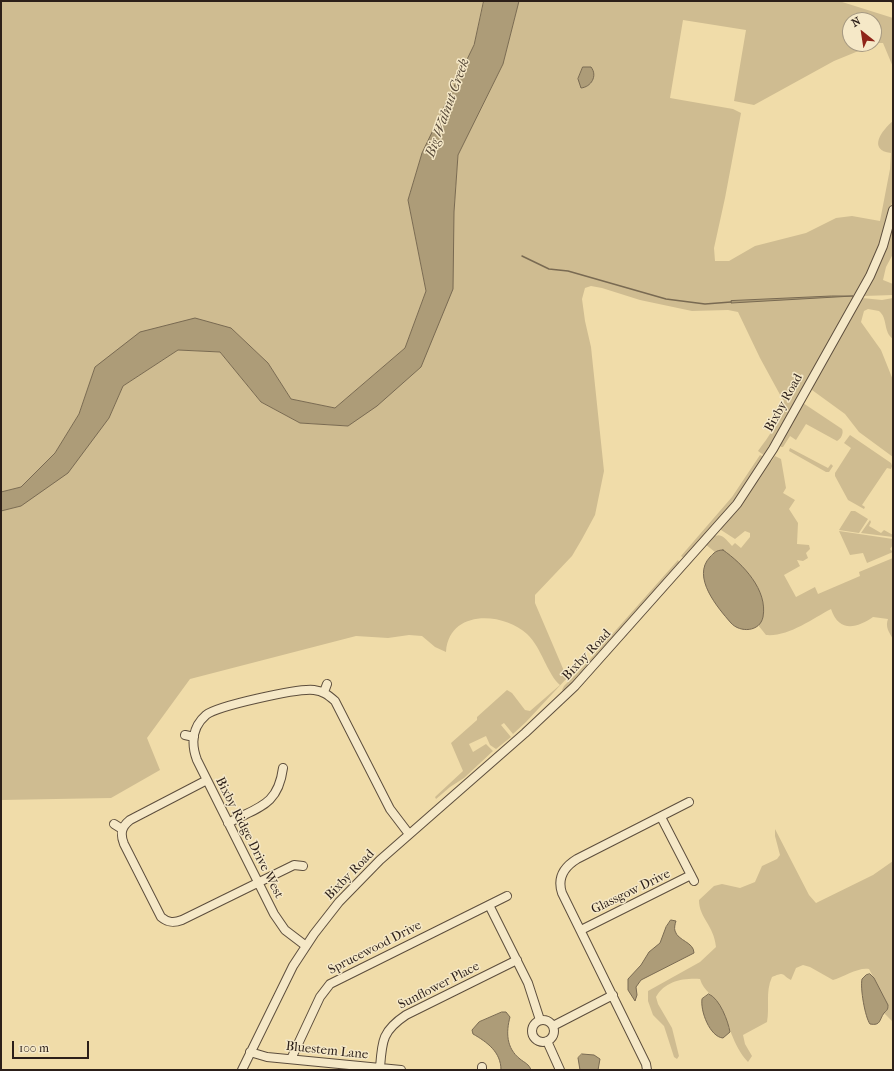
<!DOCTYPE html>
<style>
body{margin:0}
#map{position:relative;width:894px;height:1071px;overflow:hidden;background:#f0dca9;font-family:"IM FELL French Canon",serif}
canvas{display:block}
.frame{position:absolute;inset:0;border:2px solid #2c1f19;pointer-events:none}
.north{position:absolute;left:842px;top:12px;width:40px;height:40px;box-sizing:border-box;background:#f5e8c7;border:1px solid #a59881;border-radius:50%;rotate:330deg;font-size:11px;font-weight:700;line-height:16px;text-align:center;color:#2c1f19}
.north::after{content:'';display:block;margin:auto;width:14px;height:18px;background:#8f2418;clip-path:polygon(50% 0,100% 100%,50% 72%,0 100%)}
.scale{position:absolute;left:12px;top:1041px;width:77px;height:18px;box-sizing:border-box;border:2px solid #2c1f19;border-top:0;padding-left:5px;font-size:12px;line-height:14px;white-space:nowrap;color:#2c1f19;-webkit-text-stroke:3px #f5e8c7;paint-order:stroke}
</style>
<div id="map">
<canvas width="894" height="1071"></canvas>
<div class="frame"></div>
<div class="north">N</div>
<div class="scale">100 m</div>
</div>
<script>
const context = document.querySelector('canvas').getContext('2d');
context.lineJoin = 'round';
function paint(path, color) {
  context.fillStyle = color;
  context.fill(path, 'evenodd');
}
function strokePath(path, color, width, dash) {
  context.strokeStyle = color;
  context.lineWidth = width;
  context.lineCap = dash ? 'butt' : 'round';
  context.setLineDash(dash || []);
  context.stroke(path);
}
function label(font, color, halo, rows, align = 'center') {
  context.font = font + ' "IM FELL French Canon",serif';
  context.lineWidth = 3;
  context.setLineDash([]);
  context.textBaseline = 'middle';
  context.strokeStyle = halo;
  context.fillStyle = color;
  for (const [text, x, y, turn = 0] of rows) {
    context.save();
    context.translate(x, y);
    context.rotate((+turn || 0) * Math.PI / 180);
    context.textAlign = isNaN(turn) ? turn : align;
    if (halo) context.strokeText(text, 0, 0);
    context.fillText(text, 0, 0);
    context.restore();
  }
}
const green = new Path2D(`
 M 1,1 L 484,1 L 474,45 L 422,153 L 408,200 L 426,291 L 405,348 L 335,408 L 291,399 L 268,363 L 231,328 L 95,367 L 79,414 L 55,453 L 21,487 L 1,492 Z
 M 519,1 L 839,1 L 893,18 L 893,67 L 883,43 L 878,43 L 834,61 L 754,105 L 734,101 L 746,30 L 683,20 L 670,98 L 733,109 L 741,113 L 725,198 L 714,248 L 715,261 L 729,261 L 755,246 L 806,233 L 836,218 L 852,216 L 880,221 L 890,169 L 891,153 C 867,150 882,130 893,121 L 893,197 L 889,217 L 875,259 L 857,295 L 765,456 L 758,451 C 770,435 779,422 784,402 L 760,358 L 738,312 L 728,310 L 692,311 L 640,300 L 602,288 L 591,286 L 585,288 L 582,299 L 585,321 L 591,347 L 604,471 L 595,515 L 582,539 L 572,556 L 535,595 L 535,603 L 567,678 L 526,722 L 513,734 L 504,723 L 501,725 L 511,737 L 496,749 L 490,745 L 486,736 L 469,744 L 473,752 L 486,744 L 493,751 L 464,778 L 450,787 L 436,799 L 435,797 L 463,771 L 451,743 L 477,720 L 477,717 L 507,690 L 512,693 L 525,710 L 530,711 L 560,685 C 547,674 542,648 527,634 C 503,612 449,609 446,652 L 435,647 L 422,636 L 409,635 L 388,638 L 356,636 L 190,679 L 147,738 L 160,770 L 111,798 L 1,800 L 1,511 L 21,506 L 109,418 L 123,386 L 178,350 L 220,352 L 261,402 L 300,423 L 348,426 L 421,367 L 454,212 L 458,155 L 503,64 ZM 850,20 L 874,20 L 874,44 L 850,44 Z
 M 893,226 L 893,254 L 886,267 L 883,280 L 893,284 L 893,295 L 863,296 Z
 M 862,298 L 882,300 L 893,298 L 893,339 C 883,332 888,318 879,311 L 868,309 L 864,311 L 861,322 L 881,350 L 893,380 L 893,457 L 859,432 L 845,414 L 812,390 L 811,387 Z
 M 803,403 L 842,429 C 844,433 841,439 837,441 L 806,424 L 796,440 L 790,436 L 783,447 L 781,447 L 779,443 Z
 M 850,435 L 891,463 L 892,466 L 891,469 L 887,468 L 862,505 L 865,507 L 864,509 L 848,500 L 835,476 L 835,473 L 851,448 L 844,443 Z
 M 790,448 L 828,468 L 831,464 L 833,466 L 829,472 L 826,472 L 789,451 Z
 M 760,455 L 764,457 L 740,495 L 685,559 L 681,556 L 732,497 Z
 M 775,456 L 781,459 L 786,488 L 783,493 L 795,500 L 789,509 L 798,523 L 797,544 L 809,545 L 810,549 L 806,553 L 808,558 L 803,561 L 797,560 L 800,566 L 784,575 L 796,597 L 815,587 L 818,594 L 860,576 L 859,572 L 893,558 L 893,639 C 889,632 885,627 888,619 L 873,617 C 857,628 839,633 831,609 C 812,619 788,637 766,635 L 758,625 C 779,603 740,565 724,551 L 715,552 L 705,544 C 718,531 721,533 732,546 L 735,543 L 741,548 L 750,537 L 750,533 L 745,531 L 735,539 L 721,530 L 721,527 L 754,486 L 769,460 L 771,462 Z
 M 851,511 L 855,511 L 868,519 L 859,533 L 839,530 Z
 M 870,520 L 871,522 L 869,526 L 881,533 L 884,530 L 893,535 L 893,537 L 861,533 Z
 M 839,531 L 893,539 L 893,545 L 890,549 L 893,552 L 867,563 L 863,553 L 850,555 Z
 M 678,560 L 680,564 L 565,692 L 562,690 L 564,686 L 584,666 Z
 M 775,829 L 809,895 L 816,903 L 873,875 L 893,861 L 893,1022 L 884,1013 L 886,1011 L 886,1001 L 869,969 C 858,967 844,977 833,980 L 810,967 L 803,965 L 796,968 L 791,980 C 781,975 786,971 772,977 C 765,993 770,1006 767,1022 L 743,1035 L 745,1044 L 752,1056 L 748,1062 C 732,1045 730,1024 719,1004 C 713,994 704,992 700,979 C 683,978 665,981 656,997 L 658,1004 L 672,1028 L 679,1056 L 677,1059 L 674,1057 L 664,1026 L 653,1015 L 648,1001 L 648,991 L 700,962 L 716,947 C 714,925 699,918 699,900 L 714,886 L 722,884 L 740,888 L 755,882 L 762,866 L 777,859 L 780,855 L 775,836 Z`);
const water = new Path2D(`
 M 484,1 L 519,1 L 503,64 L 458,155 L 454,212 L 453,289 L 421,367 L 377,406 L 348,426 L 300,423 L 261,402 L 220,352 L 178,350 L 123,386 L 109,418 L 68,473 L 21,506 L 1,511 L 1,492 L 21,487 L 55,453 L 79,414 L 95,367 L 140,332 L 195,318 L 231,328 L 268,363 L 291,399 L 335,408 L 405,348 L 426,291 L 408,200 L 422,153 L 474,45 Z
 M 583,67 L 591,67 C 598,76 591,87 581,88 L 578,79 Z
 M 832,296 L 853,296 L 731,303 L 731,301 Z
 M 723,550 C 743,564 768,590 763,617 C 760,632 740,633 731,623 C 718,608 691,577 710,557 C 714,553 716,550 723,550 Z
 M 671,920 L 676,921 C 675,924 674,928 675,931 C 678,941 694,942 694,953 L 641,980 L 636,987 L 637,995 L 635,1001 L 628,990 L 628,979 L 641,965 L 649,952 L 660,943 L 666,927 Z
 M 870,974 L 874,978 L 888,1005 C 888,1010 887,1010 884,1013 C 879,1020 881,1026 870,1024 C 865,1017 860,988 862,979 L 866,975 Z
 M 709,994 C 720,999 728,1021 730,1032 L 723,1038 C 710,1037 700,1011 702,999 Z
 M 502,1012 L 506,1012 L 510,1017 C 506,1032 506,1048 520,1059 C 525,1063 529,1064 531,1070 L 501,1070 C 501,1052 487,1042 473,1034 L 472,1030 L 479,1022 Z
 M 582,1054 L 594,1055 L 600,1059 L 598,1070 L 580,1070 L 578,1058 Z`);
const stream = new Path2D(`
 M 522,256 L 549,269 L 568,271 L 666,299 L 705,304 L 731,302`);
const minor = new Path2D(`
 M 324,692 L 327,684
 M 185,735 L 194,737
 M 207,780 L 130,820 C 121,827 120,834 124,844 L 161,917 C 168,923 174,923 182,920 L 294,865 L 303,866
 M 661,817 L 694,881
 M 228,823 C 258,807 278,806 283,768
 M 114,824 L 122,829
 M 489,905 L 528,983 L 540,1020
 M 581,930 L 691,875
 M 306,946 L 285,930 L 274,914 L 197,760 C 191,744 192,727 206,715 C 217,706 298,688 314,690 C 323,691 328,695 335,701 L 390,809 L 409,834
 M532 1031a11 11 0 1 1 22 0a11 11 0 1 1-22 0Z
 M 553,1026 L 613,995
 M 547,1041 L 560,1070
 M 250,1052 L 267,1057 L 401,1070
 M 291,1059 L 320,997 L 330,984 L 507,896
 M 380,1068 C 382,1041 382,1031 406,1015 L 517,960
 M 242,1070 L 293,966 L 314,934 L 339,902 L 380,860 L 525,733 L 575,686 L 737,504 L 773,449 L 870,276 L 883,246 L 893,210
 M 482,1070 L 482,1067
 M 647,1070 L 646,1064 L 562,893 C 557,878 564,867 577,859 L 689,802`);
const rail = new Path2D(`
 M 892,1 L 893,1`);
const streetNames = [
 ["Bixby Road",784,403,-61],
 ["Bixby Road",587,655,-47],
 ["Bixby Ridge Drive West",249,838,63],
 ["Bixby Road",350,875,-46],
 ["Glassgow Drive",631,892,-26],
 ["Sprucewood Drive",375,948,-27],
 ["Sunflower Place",439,986,-27],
 ["Bluestem Lane",327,1051,6]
];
const waterNames = [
 ["Big Walnut Creek",448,108,-70]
];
paint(green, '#cfbc91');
paint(water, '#ad9c78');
strokePath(water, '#796a52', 1);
strokePath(stream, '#796a52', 1.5);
strokePath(minor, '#5d4e3d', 10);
strokePath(minor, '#f5e8c7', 8);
strokePath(rail, '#2c1f19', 3);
strokePath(rail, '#f5e8c7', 1.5, [4.5]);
label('13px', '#2c1f19', '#f5e8c7', streetNames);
label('italic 14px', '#594b3a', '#f5e8c7', waterNames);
</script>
